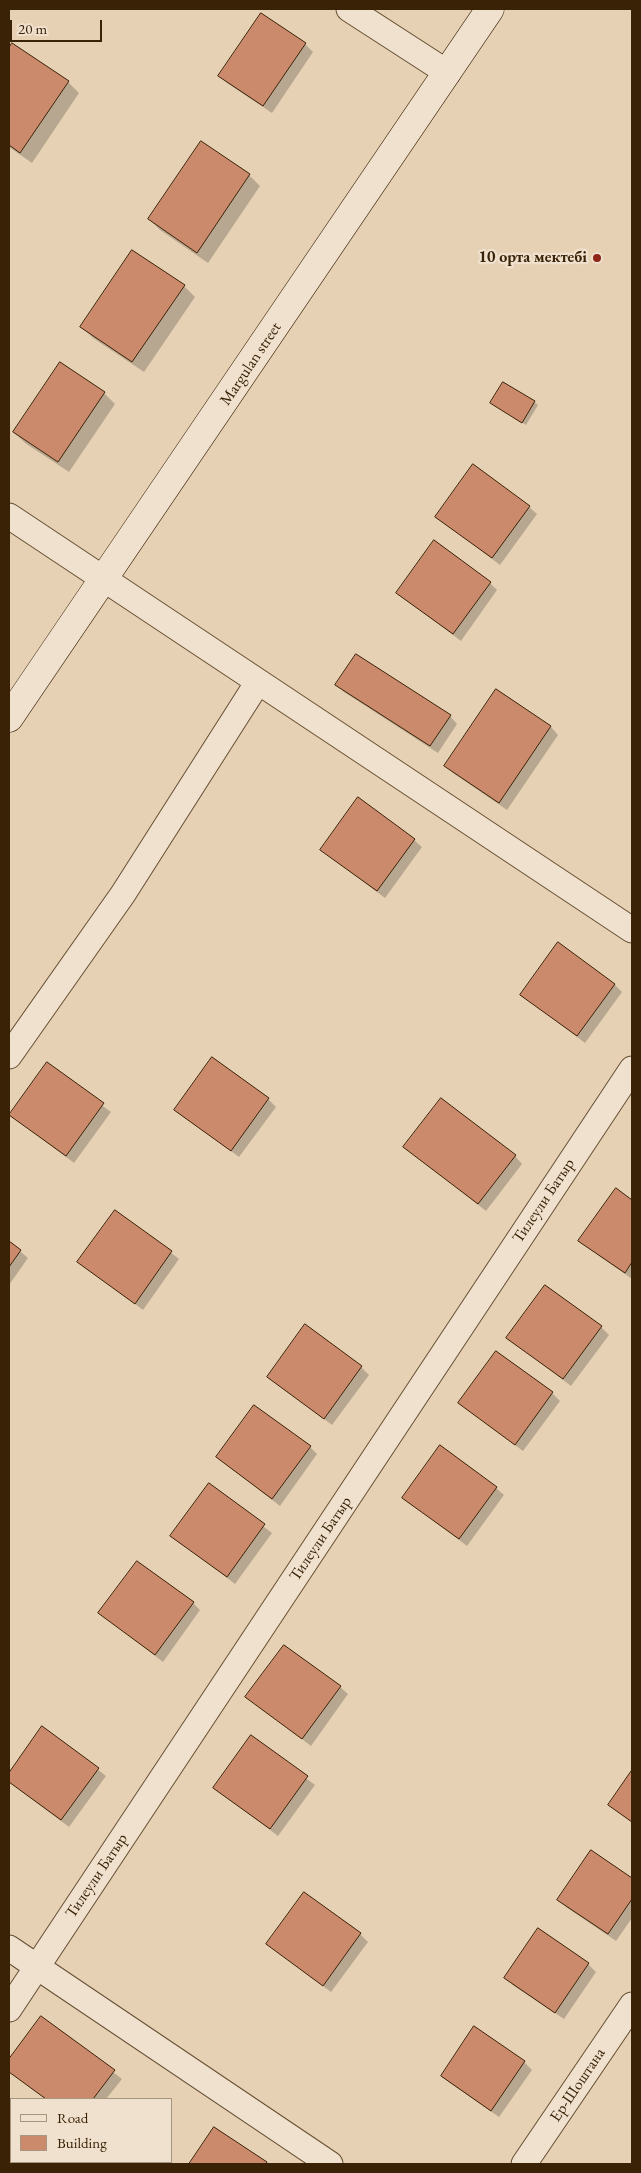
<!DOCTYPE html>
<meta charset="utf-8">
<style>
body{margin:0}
#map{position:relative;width:641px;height:2173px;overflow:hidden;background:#e7d1b4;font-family:"EB Garamond",serif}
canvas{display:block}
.frame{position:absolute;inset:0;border:10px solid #3a2207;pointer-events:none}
.legend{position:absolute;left:10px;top:2098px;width:162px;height:65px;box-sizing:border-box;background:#efe1ce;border:1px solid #a7957e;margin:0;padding:6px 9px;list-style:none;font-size:15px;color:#3a2207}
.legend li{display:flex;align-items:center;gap:10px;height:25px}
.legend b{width:25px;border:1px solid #a7957e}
.scale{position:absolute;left:10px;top:20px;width:92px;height:22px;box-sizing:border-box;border:2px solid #3a2207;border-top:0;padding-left:6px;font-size:15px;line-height:18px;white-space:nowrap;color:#3a2207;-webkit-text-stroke:4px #efe1ce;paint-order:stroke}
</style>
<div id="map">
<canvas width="641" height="2173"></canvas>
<div class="frame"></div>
<ul class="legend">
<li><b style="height:6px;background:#efe1ce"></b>Road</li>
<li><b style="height:14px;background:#cc8a6c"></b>Building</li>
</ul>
<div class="scale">20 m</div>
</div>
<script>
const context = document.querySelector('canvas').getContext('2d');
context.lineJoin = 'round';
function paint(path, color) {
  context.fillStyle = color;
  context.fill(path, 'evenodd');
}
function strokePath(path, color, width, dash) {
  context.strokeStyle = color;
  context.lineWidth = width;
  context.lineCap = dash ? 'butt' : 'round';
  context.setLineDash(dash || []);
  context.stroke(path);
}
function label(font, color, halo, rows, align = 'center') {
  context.font = font + ' "EB Garamond",serif';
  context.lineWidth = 4.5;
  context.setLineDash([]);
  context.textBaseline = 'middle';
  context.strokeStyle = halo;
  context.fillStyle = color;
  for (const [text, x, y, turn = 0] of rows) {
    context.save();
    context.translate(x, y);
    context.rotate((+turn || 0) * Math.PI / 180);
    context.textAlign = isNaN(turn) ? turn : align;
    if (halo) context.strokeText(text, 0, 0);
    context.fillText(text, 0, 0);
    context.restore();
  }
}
const shadow = new Path2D(`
 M 261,14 L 305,44 L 313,52 L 272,113 L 227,83 L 220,75 Z
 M 12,45 L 68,82 L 79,93 L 32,163 L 9,147 L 9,50 Z
 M 249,175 L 260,186 L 208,263 L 160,230 L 149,219 Z
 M 184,286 L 195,297 L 144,372 L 93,338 L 82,327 Z
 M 60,364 L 104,393 L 115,404 L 69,472 L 25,443 L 14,432 Z
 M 534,402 L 538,405 L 526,425 L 491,403 Z
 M 529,507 L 537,514 L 500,565 L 437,517 Z
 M 490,583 L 497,590 L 461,641 L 397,593 Z
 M 337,685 L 450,716 L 457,724 L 438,753 L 344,692 Z
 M 497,690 L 551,727 L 558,735 L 507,810 L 453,773 L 446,765 Z
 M 414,840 L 422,847 L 385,898 L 321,850 Z
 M 614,984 L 622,992 L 585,1043 L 522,995 Z
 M 47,1064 L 111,1112 L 74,1163 L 10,1115 Z
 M 268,1099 L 276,1107 L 239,1157 L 175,1109 Z
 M 405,1147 L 515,1156 L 522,1164 L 486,1211 Z
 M 616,1190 L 632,1201 L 632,1279 L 588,1248 L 580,1241 Z
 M 116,1211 L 179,1259 L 143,1310 L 79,1262 Z
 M 9,1242 L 28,1258 L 9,1285 Z
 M 601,1327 L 609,1335 L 571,1386 L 508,1338 Z
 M 361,1367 L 369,1375 L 332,1425 L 268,1377 Z
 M 552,1393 L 560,1401 L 523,1451 L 459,1403 Z
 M 310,1447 L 317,1454 L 280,1506 L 217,1457 Z
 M 209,1485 L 272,1533 L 235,1584 L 172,1536 Z
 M 496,1488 L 504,1495 L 467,1546 L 404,1498 Z
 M 193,1603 L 200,1610 L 163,1662 L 100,1613 Z
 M 340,1687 L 348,1694 L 311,1746 L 247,1697 Z
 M 43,1728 L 106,1776 L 69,1827 L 9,1782 L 9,1775 Z
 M 252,1737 L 315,1785 L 278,1836 L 215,1788 Z
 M 632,1772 L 632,1823 L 610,1805 Z
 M 591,1851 L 632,1879 L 632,1918 L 616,1941 L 566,1907 L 559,1899 Z
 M 538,1930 L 588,1964 L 596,1972 L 564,2019 L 514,1986 L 506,1978 Z
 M 360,1934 L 368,1942 L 331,1992 L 267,1944 Z
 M 41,2017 L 122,2079 L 106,2099 L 45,2099 L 9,2071 L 9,2061 Z
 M 474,2028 L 524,2062 L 532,2070 L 499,2117 L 450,2083 L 442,2076 Z
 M 9,2128 L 11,2130 L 11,2162 L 54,2162 L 58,2164 L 9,2164 Z
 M 215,2128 L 267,2163 L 268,2164 L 191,2164 Z`);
const building = new Path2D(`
 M 261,13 L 306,43 L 263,106 L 218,76 Z
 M 12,43 L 69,81 L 20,153 L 9,145 L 9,48 Z
 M 201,141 L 250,174 L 197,253 L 148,219 Z
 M 132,250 L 185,285 L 132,362 L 80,327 Z
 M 60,362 L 105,392 L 58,462 L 13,432 Z
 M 503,382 L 535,401 L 522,423 L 490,403 Z
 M 473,464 L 530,506 L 492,558 L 435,517 Z
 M 434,540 L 491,582 L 453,634 L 396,593 Z
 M 356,654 L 451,715 L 430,746 L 335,685 Z
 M 496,689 L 551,726 L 499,803 L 444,766 Z
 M 358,797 L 415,839 L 377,891 L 320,850 Z
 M 558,942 L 615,984 L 577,1036 L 520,995 Z
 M 212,1057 L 269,1098 L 231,1151 L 174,1110 Z
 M 47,1062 L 104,1103 L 66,1156 L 9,1115 Z
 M 441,1098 L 516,1155 L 478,1204 L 403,1147 Z
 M 616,1188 L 632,1200 L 632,1262 L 625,1273 L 578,1241 Z
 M 115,1210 L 172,1251 L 135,1304 L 77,1262 Z
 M 9,1241 L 21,1250 L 9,1267 Z
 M 545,1285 L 602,1326 L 563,1379 L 506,1338 Z
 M 305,1324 L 362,1366 L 324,1419 L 267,1377 Z
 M 496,1351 L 553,1392 L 515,1445 L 458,1403 Z
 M 254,1405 L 311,1446 L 272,1499 L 216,1457 Z
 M 440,1445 L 497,1487 L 459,1539 L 402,1498 Z
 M 209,1483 L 265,1524 L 227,1577 L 170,1536 Z
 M 137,1561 L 194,1602 L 155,1655 L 98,1613 Z
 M 284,1645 L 341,1686 L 302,1739 L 245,1697 Z
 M 42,1726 L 99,1768 L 61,1820 L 9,1782 L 9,1773 Z
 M 251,1735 L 308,1776 L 270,1829 L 213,1788 Z
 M 632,1770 L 632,1822 L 608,1805 Z
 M 591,1850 L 632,1878 L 632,1899 L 608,1934 L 557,1900 Z
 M 304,1892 L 361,1933 L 323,1986 L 266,1944 Z
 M 538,1928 L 589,1963 L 555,2013 L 504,1978 Z
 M 41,2016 L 115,2070 L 93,2099 L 46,2099 L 9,2072 L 9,2059 Z
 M 474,2026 L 525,2061 L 491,2111 L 441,2076 Z
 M 9,2126 L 11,2128 L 11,2162 L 56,2162 L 60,2164 L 9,2164 Z
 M 214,2127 L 267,2162 L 266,2164 L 189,2164 Z`);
const minor = new Path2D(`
 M 349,9 L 448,73
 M 9,516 L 632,930
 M 9,1056 L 123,894 L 258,682
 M 9,1948 L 330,2164
 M 9,2009 L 632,1069
 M 524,2164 L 632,2005`);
const secondary = new Path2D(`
 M 9,718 L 490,9`);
const markers = [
 [597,258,5,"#8f2418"]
];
const poiNames = [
 ["10 орта мектебі",587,258]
];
const streetNames = [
 ["Margulan street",251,364,-56],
 ["Тилеули Батыр",544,1201,-56],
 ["Тилеули Батыр",321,1539,-56],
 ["Тилеули Батыр",97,1876,-56],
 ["Ер-Шоштана",578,2085,-56]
];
paint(shadow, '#0003');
paint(building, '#cc8a6c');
strokePath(building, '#3a2207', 1);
strokePath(minor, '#654e32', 27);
strokePath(secondary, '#3a2207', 29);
strokePath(minor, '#efe1ce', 25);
strokePath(secondary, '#efe1ce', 28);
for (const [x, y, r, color] of markers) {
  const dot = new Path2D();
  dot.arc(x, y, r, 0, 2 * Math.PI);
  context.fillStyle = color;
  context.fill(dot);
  strokePath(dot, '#efe1ce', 2);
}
label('bold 16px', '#3a2207', '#efe1ce', poiNames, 'right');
label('16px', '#3a2207', '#efe1ce', streetNames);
</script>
